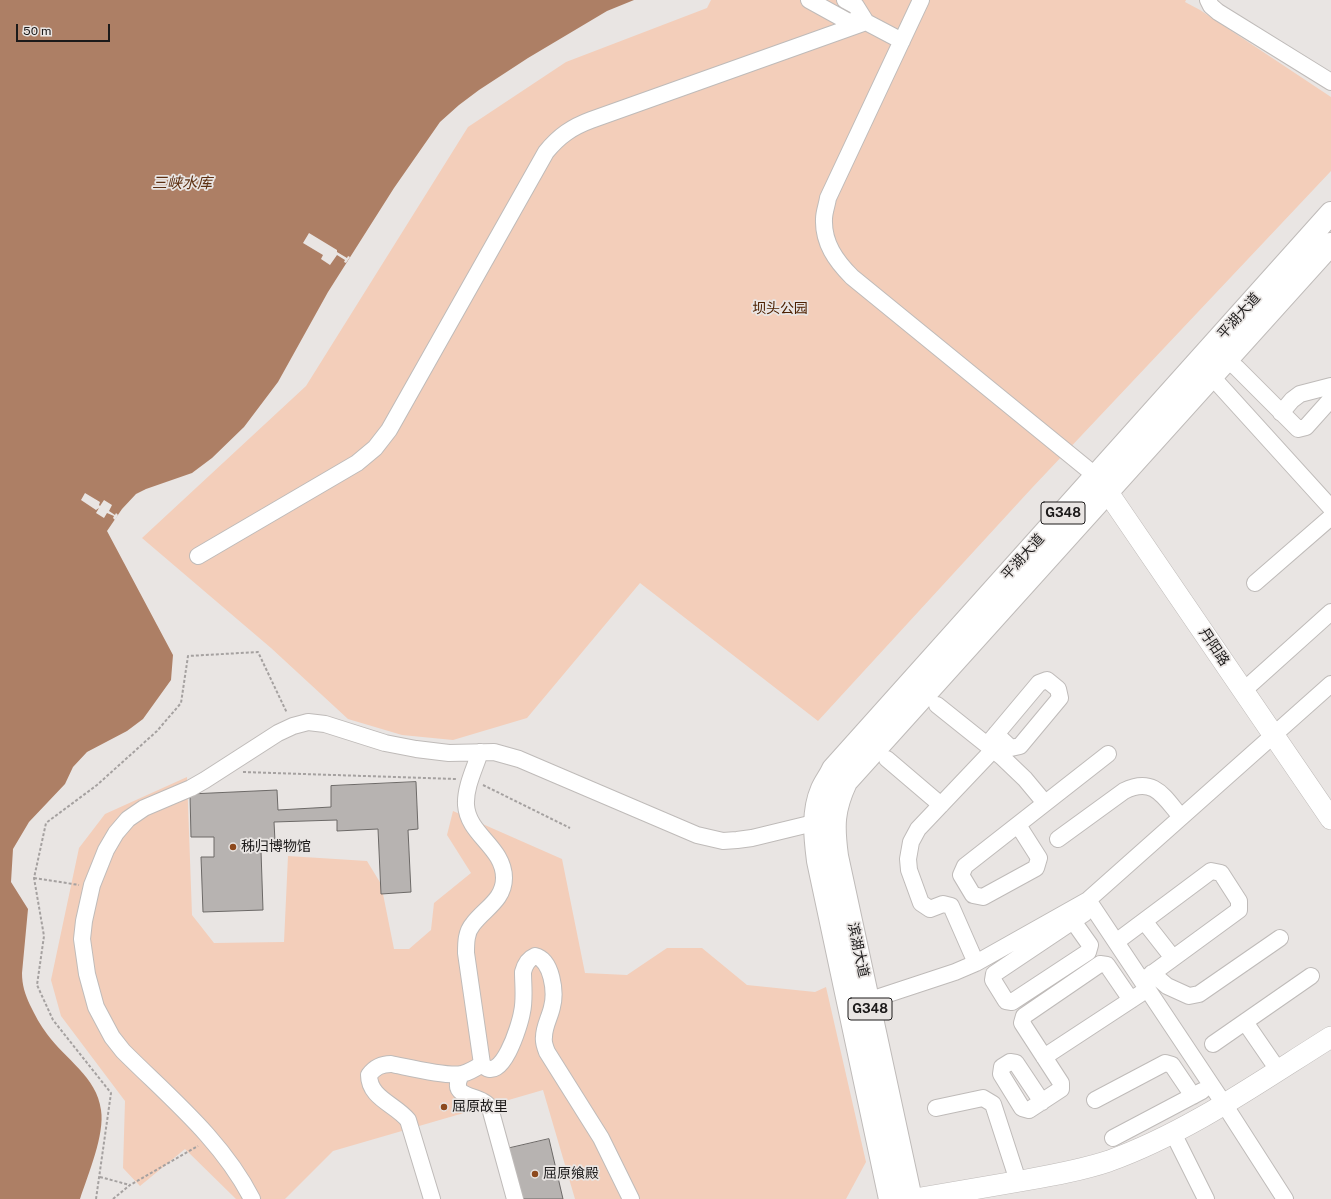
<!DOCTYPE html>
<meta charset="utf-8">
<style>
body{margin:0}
#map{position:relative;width:1331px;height:1199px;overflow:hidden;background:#e9e5e3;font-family:"Public Sans",sans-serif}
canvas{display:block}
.scale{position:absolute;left:16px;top:24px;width:94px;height:18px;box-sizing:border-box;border:2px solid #1c1a1a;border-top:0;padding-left:5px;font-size:12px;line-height:14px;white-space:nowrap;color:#1c1a1a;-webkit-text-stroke:3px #e9e5e3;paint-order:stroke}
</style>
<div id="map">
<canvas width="1331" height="1199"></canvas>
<div class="scale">50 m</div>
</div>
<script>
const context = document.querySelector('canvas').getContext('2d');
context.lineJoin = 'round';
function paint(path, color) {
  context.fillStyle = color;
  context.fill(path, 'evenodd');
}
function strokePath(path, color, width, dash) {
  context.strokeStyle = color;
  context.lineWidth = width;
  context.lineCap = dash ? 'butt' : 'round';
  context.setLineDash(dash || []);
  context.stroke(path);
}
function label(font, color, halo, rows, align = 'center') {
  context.font = font + ' "Public Sans","Noto Sans SC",sans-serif';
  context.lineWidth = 3.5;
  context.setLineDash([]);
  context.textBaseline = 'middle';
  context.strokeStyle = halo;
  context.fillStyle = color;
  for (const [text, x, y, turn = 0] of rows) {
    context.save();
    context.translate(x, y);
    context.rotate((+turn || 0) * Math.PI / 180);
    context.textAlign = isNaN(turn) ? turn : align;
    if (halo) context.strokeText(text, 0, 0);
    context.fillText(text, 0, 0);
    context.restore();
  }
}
const green = new Path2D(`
 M 711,0 L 1186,0 L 1185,2 L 1200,10 L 1331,97 L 1331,171 L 1031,489 L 818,721 L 640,583 L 527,718 L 453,740 L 402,735 L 348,719 L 271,648 L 142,538 L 306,386 L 468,127 L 566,62 L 707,8 Z
 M 187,777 L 192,915 L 214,943 L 284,942 L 288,856 L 367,861 L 381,884 L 394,949 L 409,949 L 431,930 L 434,903 L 471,873 L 447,835 L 453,811 L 562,859 L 585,973 L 627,975 L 667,948 L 702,948 L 747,985 L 815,992 L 826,987 L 866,1162 L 846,1199 L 575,1199 L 543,1090 L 333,1151 L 285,1199 L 236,1199 L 185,1149 L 140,1186 L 123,1168 L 125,1101 L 61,1016 L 51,980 L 79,848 L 105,814 Z`);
const water = new Path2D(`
 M 0,0 L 634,0 L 607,11 L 528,58 L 479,90 L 459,105 L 440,122 L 394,188 L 328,292 L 278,382 L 244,427 L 212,458 L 192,473 L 146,489 L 136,494 L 122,509 L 107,531 L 173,655 L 171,680 L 143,719 L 127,731 L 87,752 L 73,767 L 65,784 L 29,822 L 13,849 L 11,882 L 28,909 L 22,973 C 22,985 25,994 30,1005 C 35,1015 40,1025 47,1034 C 65,1059 97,1077 101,1110 C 105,1134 88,1175 80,1199 L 0,1199 Z`);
const pier = new Path2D(`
 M 309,233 L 337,250 L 337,252 L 347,258 L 348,256 L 350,257 L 346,263 L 344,262 L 345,260 L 337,255 L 330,265 L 321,259 L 323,255 L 303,243 Z
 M 85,493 L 100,502 L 99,505 L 100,506 L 104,500 L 112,505 L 109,511 L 115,515 L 116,513 L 118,515 L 115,520 L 113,518 L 114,516 L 107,513 L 104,518 L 96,513 L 99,508 L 96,510 L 81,500 Z`);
const building = new Path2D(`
 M 416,782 L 418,829 L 408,830 L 411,892 L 381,894 L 378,829 L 337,831 L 337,820 L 274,822 L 275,841 L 251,842 L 252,852 L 261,851 L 263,910 L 203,912 L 201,857 L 214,857 L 214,837 L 191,837 L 190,794 L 277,790 L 278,810 L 331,807 L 331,786 Z
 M 549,1139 L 563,1199 L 518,1199 L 506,1149 Z`);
const path = new Path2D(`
 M 243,772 L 456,779
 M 483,785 L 570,828
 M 34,878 L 79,885
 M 100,1177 L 130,1185
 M 96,1199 L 111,1093 L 53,1020 L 37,985 L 44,936 L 34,878 L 46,823 L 97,785 L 157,731 L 181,703 L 188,656 L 258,652 L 287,713
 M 113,1199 L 130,1185 L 198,1146`);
const minor = new Path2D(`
 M 809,0 L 847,21 L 866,22 L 902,41
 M 845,0 L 856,6 L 866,22
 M 921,0 L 828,198 C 827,205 824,212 824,219 C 823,243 836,261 852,277 L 1096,476
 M 1208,0 L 1211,6 L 1218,12 L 1331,82
 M 1227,360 L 1237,368 L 1298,429 L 1306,427 L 1331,399
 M 1204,368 L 1331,508
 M 1281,413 L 1292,400 L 1300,394 L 1331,386
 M 198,556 L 357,463 L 375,448 L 389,430 L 546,152 C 559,136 572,127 591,120 L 866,22
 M 1255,583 L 1331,517
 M 1243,691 L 1331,612
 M 937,705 L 1002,757 L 1025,779 L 1045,803
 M 987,745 L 1039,683 L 1047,680 L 1058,689 L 1060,698 L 1020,746 L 1011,748 L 996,734
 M 480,752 C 475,768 465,787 466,805 C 468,835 504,847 504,878 C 504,900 484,909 473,924 C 466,932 466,943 466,953 L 482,1064 C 501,1087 520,1025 522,1012 C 525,999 523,985 523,972 C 525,964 528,959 535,956 C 552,960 556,992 552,1007 C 550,1017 544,1026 544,1037 C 543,1042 545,1047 547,1052 L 601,1138 L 631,1199
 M 887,759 L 941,805
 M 1018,825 L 1039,858 L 1036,868 L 983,897 L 973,895 L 961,875 L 965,866 L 1108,754
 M 1058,839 L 1124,791 C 1154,776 1164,797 1181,817
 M 1088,900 L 1224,1104 L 1285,1199
 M 1073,921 L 1090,945 L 1088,952 L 1012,1002 L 1006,1001 L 993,980 L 994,974 L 1073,921 L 1085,913
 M 1144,921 L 1173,958
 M 1116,942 L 1211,871 L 1221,873 L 1239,901 L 1239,910 L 1142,981
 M 976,963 L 951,906 L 943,904 L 930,909 L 921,903 L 909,870 L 908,859 L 911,842 L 918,829 L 993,750
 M 1152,973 L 1167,986 L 1189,996 L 1199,994 L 1280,938
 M 858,1004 L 955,972 L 976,963 L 1088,900 L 1331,684
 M 1245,1022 L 1278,1070
 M 1213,1044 L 1311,976
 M 1044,1057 L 1140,994
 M 461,1074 C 460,1077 458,1081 458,1084 C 456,1098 484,1096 490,1108 L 515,1199
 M 1095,1100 L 1165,1063 L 1172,1065 L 1193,1096
 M 1042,1102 L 1016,1063 L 1010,1062 L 1002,1067 L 1001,1074 L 1022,1108 L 1029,1110 L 1061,1089 L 1061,1083 L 1022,1023 L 1024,1016 L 1100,964 L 1107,965 L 1131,1000
 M 936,1108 L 983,1098 L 993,1104 L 1018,1181
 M 1173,1133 L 1206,1199
 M 1113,1138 L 1202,1091
 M 252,1199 C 222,1140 169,1097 123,1051 L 112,1037 L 96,1007 L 87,974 L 82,939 L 84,921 L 92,885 L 106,850 L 116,833 L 128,819 L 144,808 L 191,788 L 205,780 L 278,733 L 293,726 L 308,722 L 325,724 L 385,743 L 416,749 L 449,753 L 494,752 L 519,759 L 697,835 L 723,841 L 737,840 L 752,838 L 826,820
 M 432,1199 L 408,1120 C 395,1104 369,1098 369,1075 C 375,1067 381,1064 391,1064 C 407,1067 447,1077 462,1074 C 470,1072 476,1068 482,1064`);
const major = new Path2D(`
 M 1098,478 L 1331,819
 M 915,1199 C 952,1193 989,1186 1026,1180 C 1054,1175 1082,1170 1109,1161 C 1189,1132 1259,1082 1331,1037`);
const highway = new Path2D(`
 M 890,1199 L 818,861 C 815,837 812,812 822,789 C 825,782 830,776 833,769 L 1331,213
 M 911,1199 L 837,856 C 833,826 833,810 846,782 L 1331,244`);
const markers = [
 [233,847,4,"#8d491d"],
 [444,1107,4,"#8d491d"],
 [535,1174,4,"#8d491d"]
];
const shields = [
 [1063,513,44],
 [870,1009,44]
];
const shieldNames = [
 ["G348",1063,513],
 ["G348",870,1009]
];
const parkNames = [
 ["坝头公园",780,309]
];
const streetNames = [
 ["平湖大道",1239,316,-48],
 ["平湖大道",1023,557,-48],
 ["丹阳路",1214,647,56],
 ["滨湖大道",858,950,78]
];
const poiNames = [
 ["秭归博物馆",241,847],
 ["屈原故里",452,1107],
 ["屈原飨殿",543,1174]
];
const waterNames = [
 ["三峡水库",182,183]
];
paint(green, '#f3ceba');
paint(water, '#ad7f65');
paint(pier, '#e9e5e3');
paint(building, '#b7b3b1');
strokePath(building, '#6c6967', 1);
strokePath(minor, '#bfbbb9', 18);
strokePath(major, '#bfbbb9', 22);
strokePath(highway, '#bfbbb9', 24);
strokePath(path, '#a5a1a0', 2, [3, 2]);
strokePath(minor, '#fff', 16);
strokePath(major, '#fff', 21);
strokePath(highway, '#fff', 22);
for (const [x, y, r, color] of markers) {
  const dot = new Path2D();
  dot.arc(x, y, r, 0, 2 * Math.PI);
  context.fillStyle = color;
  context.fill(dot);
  strokePath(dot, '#e9e5e3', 1.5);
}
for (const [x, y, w] of shields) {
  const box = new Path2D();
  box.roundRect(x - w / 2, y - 11, w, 22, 3);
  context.fillStyle = '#e9e5e3';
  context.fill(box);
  strokePath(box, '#1c1a1a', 1);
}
label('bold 13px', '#1c1a1a', null, shieldNames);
label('14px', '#4d2001', '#e9e5e3', parkNames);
label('14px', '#1c1a1a', '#e9e5e3', streetNames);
label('14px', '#1c1a1a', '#e9e5e3', poiNames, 'left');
label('italic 15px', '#5d2f11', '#e9e5e3', waterNames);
</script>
